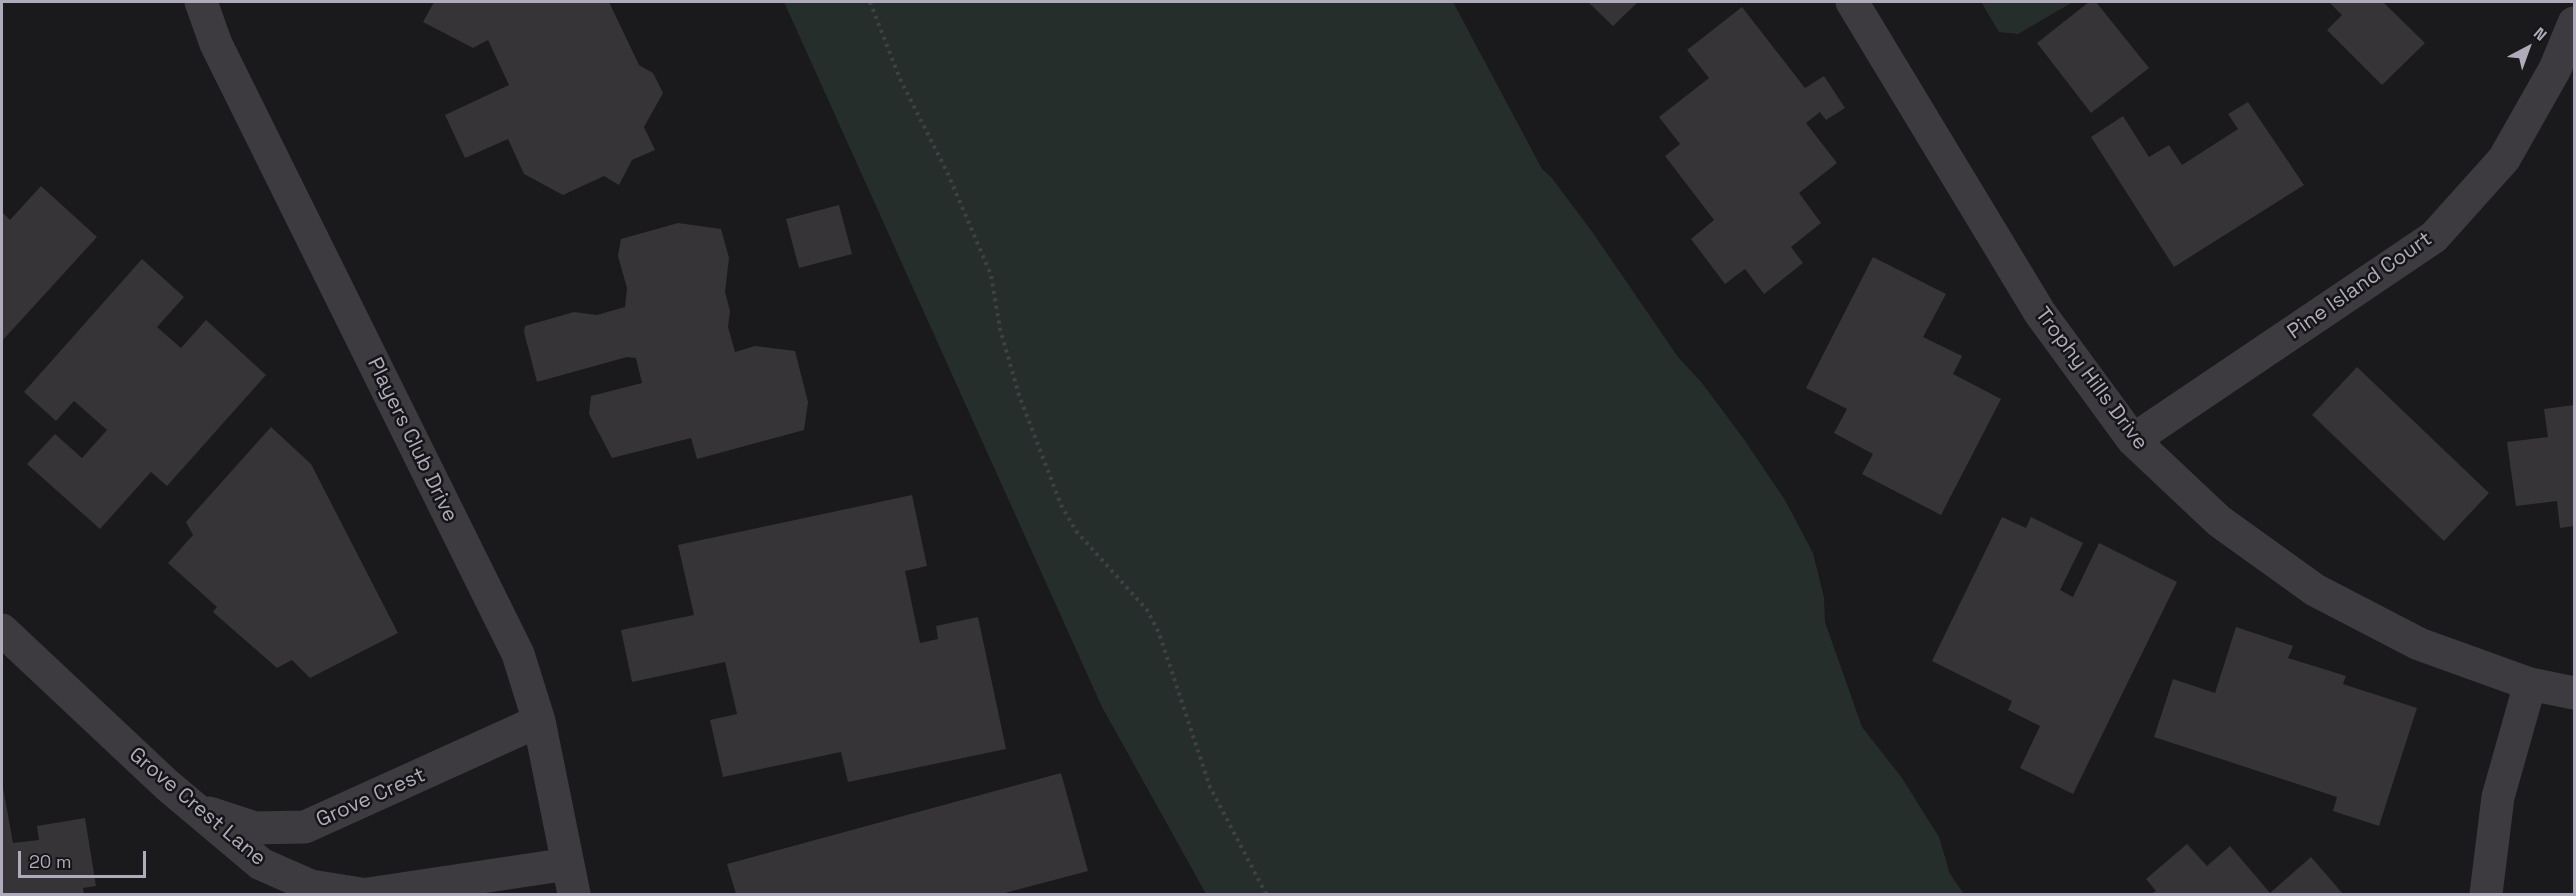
<!DOCTYPE html>
<style>
body{margin:0}
#map{position:relative;width:2576px;height:896px;overflow:hidden;background:#1a191b;font-family:"Space Grotesk",sans-serif}
canvas{display:block}
.frame{position:absolute;inset:0;border:3px solid #b0abba;pointer-events:none}
.north{position:absolute;left:2498px;top:18px;width:60px;height:60px;-webkit-text-stroke:4px #151416;paint-order:stroke;rotate:41deg;font-size:16px;font-weight:700;line-height:24px;text-align:center;color:#b0abba}
.north::after{content:'';display:block;margin:auto;width:21px;height:27px;background:#b0abba;clip-path:polygon(50% 0,100% 100%,50% 72%,0 100%)}
.scale{position:absolute;left:18px;top:851px;width:128px;height:27px;box-sizing:border-box;border:3px solid #b0abba;border-top:0;padding-left:8px;font-size:18px;line-height:21px;white-space:nowrap;color:#b0abba;-webkit-text-stroke:4px #151416;paint-order:stroke}
</style>
<div id="map">
<canvas width="2576" height="896"></canvas>
<div class="frame"></div>
<div class="north">N</div>
<div class="scale">20 m</div>
</div>
<script>
const context = document.querySelector('canvas').getContext('2d');
context.lineJoin = 'round';
function paint(path, color) {
  context.fillStyle = color;
  context.fill(path, 'evenodd');
}
function strokePath(path, color, width, dash) {
  context.strokeStyle = color;
  context.lineWidth = width;
  context.lineCap = dash ? 'butt' : 'round';
  context.setLineDash(dash || []);
  context.stroke(path);
}
function label(font, color, halo, rows, align = 'center') {
  context.font = font + ' "Space Grotesk",sans-serif';
  context.lineWidth = 5;
  context.setLineDash([]);
  context.textBaseline = 'middle';
  context.strokeStyle = halo;
  context.fillStyle = color;
  for (const [text, x, y, turn = 0] of rows) {
    context.save();
    context.translate(x, y);
    context.rotate((+turn || 0) * Math.PI / 180);
    context.textAlign = isNaN(turn) ? turn : align;
    if (halo) context.strokeText(text, 0, 0);
    context.fillText(text, 0, 0);
    context.restore();
  }
}
const green = new Path2D(`
 M 784,2 L 1453,2 L 1542,169 L 1551,177 L 1593,233 L 1678,357 L 1702,383 L 1743,438 L 1785,500 L 1813,553 L 1824,597 L 1825,622 L 1862,727 L 1902,778 L 1939,837 L 1950,874 L 1964,894 L 1206,894 L 1102,707 Z
 M 1981,2 L 2073,2 L 2018,34 L 1999,32 Z`);
const building = new Path2D(`
 M 434,2 L 609,2 L 639,65 L 653,73 L 663,93 L 644,127 L 655,150 L 632,160 L 619,185 L 604,176 L 563,195 L 524,174 L 508,139 L 465,158 L 445,115 L 509,85 L 488,40 L 473,48 L 423,22 Z
 M 1588,2 L 1638,2 L 1613,26 Z
 M 2089,2 L 2096,2 L 2149,68 L 2091,113 L 2037,43 Z
 M 2329,2 L 2383,2 L 2425,43 L 2382,85 L 2327,30 L 2342,15 Z
 M 1742,7 L 1805,88 L 1824,76 L 1845,108 L 1826,120 L 1820,112 L 1806,123 L 1837,163 L 1799,193 L 1821,223 L 1791,247 L 1803,263 L 1764,294 L 1745,269 L 1725,284 L 1691,239 L 1714,220 L 1665,156 L 1680,144 L 1659,117 L 1709,78 L 1687,50 Z
 M 2248,102 L 2304,185 L 2174,267 L 2091,137 L 2123,116 L 2149,157 L 2169,145 L 2182,165 L 2238,129 L 2228,114 Z
 M 41,186 L 97,237 L 2,341 L 2,212 L 10,220 Z
 M 839,205 L 852,254 L 799,268 L 786,219 Z
 M 678,223 L 721,229 L 729,258 L 725,292 L 730,311 L 728,327 L 735,352 L 755,346 L 795,351 L 808,402 L 804,430 L 697,459 L 691,438 L 612,458 L 589,414 L 591,396 L 642,383 L 636,358 L 627,357 L 537,382 L 524,332 L 525,326 L 574,312 L 597,315 L 625,307 L 627,288 L 618,256 L 621,239 Z
 M 1873,257 L 1946,294 L 1923,337 L 1962,356 L 1953,374 L 2001,399 L 1941,515 L 1862,474 L 1873,454 L 1834,433 L 1847,409 L 1806,388 Z
 M 142,259 L 184,297 L 157,327 L 181,348 L 206,320 L 266,375 L 167,486 L 151,472 L 100,529 L 27,464 L 55,434 L 82,458 L 107,430 L 74,401 L 56,421 L 24,392 Z
 M 2357,367 L 2489,493 L 2444,541 L 2312,415 Z
 M 2574,405 L 2574,526 L 2560,528 L 2557,501 L 2516,506 L 2507,442 L 2548,437 L 2544,409 Z
 M 271,427 L 311,464 L 398,633 L 310,678 L 292,660 L 277,668 L 213,612 L 217,607 L 168,563 L 193,535 L 186,522 Z
 M 912,495 L 927,566 L 905,571 L 920,643 L 938,639 L 936,626 L 978,617 L 1006,749 L 848,782 L 841,752 L 723,777 L 710,720 L 737,714 L 725,662 L 632,682 L 621,630 L 694,615 L 678,545 Z
 M 2002,517 L 2026,528 L 2031,517 L 2083,543 L 2060,590 L 2073,597 L 2099,543 L 2177,582 L 2073,794 L 2020,768 L 2040,726 L 2008,710 L 2012,701 L 1932,661 Z
 M 2236,627 L 2293,646 L 2288,658 L 2346,676 L 2343,684 L 2417,708 L 2379,826 L 2333,811 L 2337,797 L 2154,737 L 2173,679 L 2215,693 Z
 M 1061,773 L 1088,871 L 1001,894 L 736,894 L 727,864 Z
 M 2,782 L 13,843 L 39,840 L 37,826 L 85,818 L 96,886 L 83,888 L 84,894 L 2,894 Z
 M 2187,844 L 2207,866 L 2230,846 L 2270,893 L 2311,857 L 2343,894 L 2151,894 L 2156,891 L 2146,879 Z`);
const path = new Path2D(`
 M 870,2 L 900,79 L 948,174 L 991,275 L 1000,329 L 1019,395 L 1061,505 L 1076,531 L 1147,610 L 1159,633 L 1210,787 L 1266,894`);
const street = new Path2D(`
 M 201,2 L 216,44 L 518,654 L 539,721 L 574,894
 M 1852,2 L 2040,313 L 2133,440 L 2219,521 L 2315,590 L 2419,644 L 2530,684 L 2574,693
 M 2133,440 L 2434,237 L 2504,159 L 2555,69 L 2574,23
 M 2,630 L 167,785 L 261,864 L 311,886 L 361,894
 M 209,813 L 255,828 L 305,827 L 539,721
 M 368,894 L 568,864
 M 2486,894 L 2498,797 L 2530,684`);
const streetNames = [
 ["Pine Island Court",2360,286,-35],
 ["Trophy Hills Drive",2091,379,53],
 ["Players Club Drive",412,440,64],
 ["Grove Crest",371,798,-24],
 ["Grove Crest Lane",197,807,40]
];
paint(green, '#252e2b');
paint(building, '#363437');
strokePath(path, '#424047', 4, [3, 4.5]);
strokePath(street, '#3d3a40', 33);
label('21px', '#b0abba', '#151416', streetNames);
</script>
